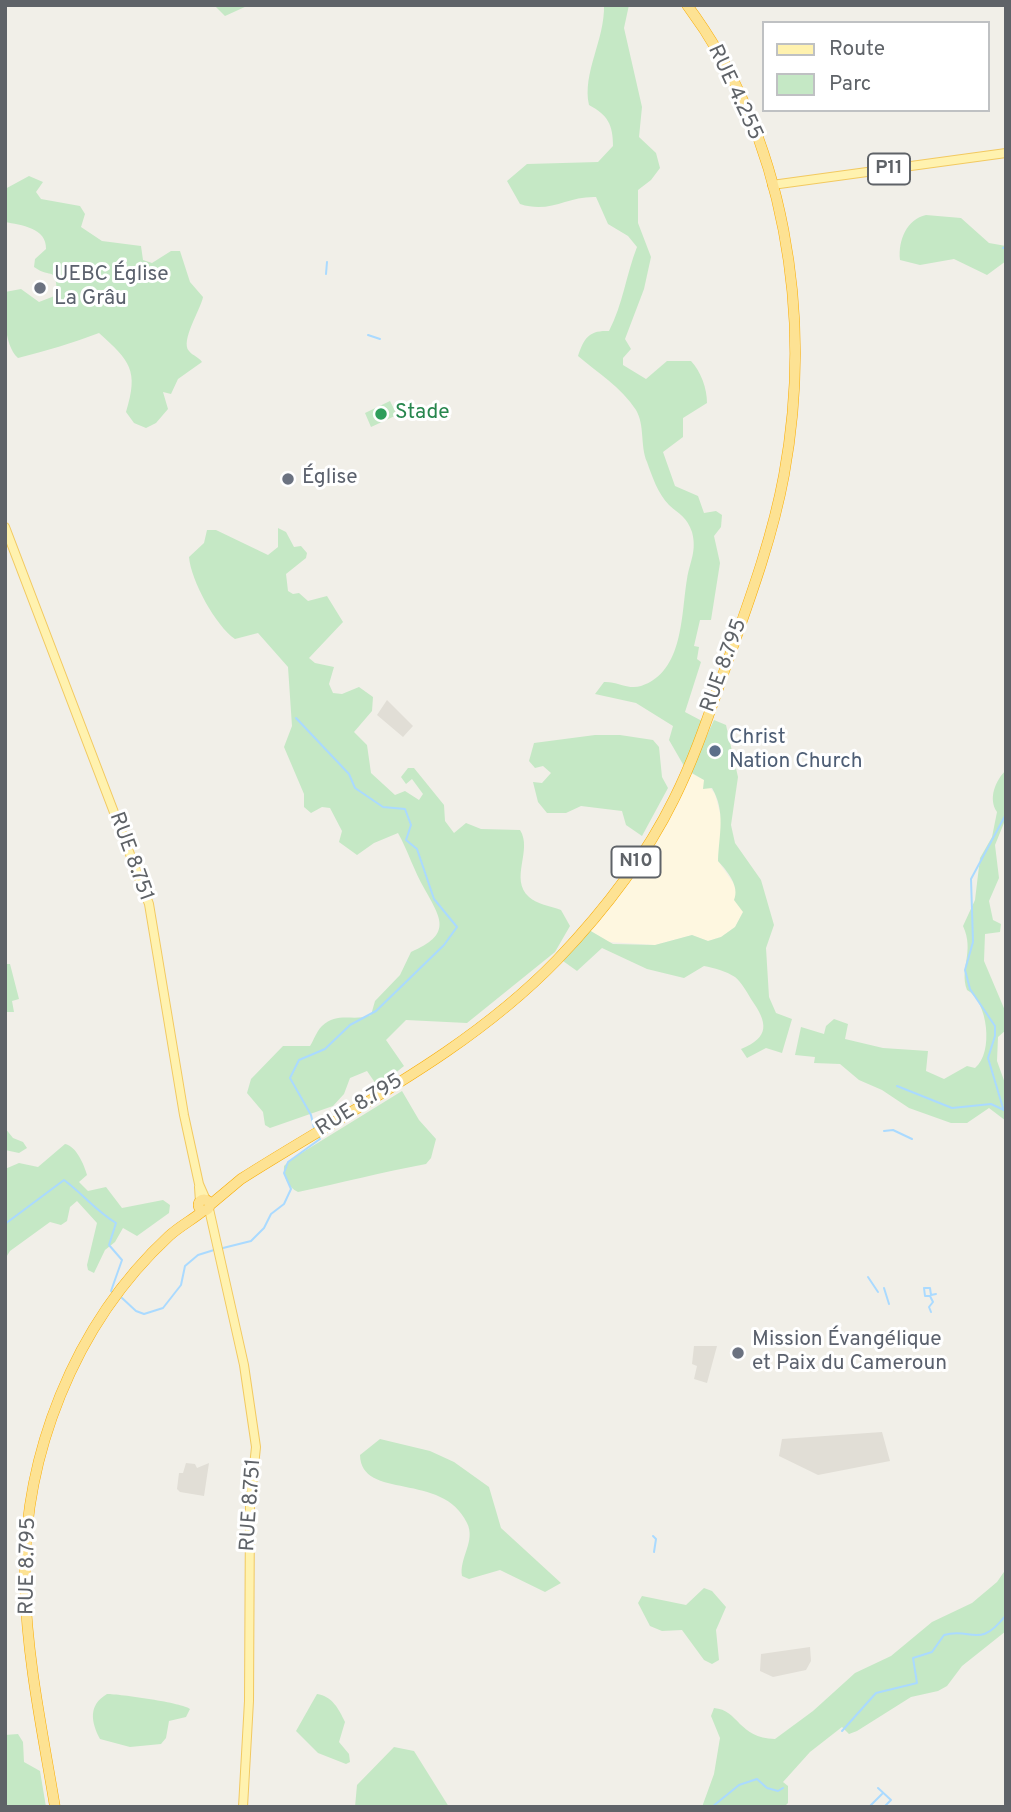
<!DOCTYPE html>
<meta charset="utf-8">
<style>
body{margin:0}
#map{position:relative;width:1011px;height:1812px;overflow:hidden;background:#f1efe8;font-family:Overpass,sans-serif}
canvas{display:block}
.frame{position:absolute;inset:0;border:7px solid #5f6368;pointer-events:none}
.legend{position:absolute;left:762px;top:21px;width:228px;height:91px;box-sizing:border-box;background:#fff;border:2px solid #bfc1c3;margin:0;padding:9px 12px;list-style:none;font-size:21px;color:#5f6368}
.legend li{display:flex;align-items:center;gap:14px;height:35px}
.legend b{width:35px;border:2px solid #bfc1c3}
</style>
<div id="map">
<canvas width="1011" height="1812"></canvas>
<div class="frame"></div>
<ul class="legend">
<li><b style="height:9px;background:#fff2af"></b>Route</li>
<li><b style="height:19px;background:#c5e8c5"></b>Parc</li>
</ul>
</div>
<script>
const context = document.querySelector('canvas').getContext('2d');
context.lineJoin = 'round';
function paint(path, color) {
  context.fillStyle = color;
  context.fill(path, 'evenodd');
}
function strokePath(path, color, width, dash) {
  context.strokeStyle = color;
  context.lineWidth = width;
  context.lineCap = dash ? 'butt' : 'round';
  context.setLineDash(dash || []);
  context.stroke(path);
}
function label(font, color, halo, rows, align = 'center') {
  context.font = font + ' Overpass,sans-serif';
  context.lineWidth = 6;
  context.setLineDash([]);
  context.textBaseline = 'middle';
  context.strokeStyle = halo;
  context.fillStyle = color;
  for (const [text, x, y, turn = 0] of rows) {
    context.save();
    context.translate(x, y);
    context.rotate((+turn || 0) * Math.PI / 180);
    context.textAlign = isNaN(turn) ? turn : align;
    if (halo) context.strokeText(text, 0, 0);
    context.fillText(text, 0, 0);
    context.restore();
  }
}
const commercial = new Path2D(`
 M 685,770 L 704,780 L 715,794 L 723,825 L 718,861 L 734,884 L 743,912 L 735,927 L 721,937 L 708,941 L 692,935 L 655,945 L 609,942 L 589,930 L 637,858 Z`);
const education = new Path2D(`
 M 387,700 L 413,726 L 403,737 L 377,715 Z
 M 694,1346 L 717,1346 L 707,1383 L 694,1379 L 697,1366 L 692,1364 Z
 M 882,1432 L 890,1461 L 818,1475 L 779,1456 L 782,1439 Z
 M 186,1463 L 195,1464 L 197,1468 L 209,1463 L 204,1496 L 180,1492 L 177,1489 L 179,1473 L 183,1473 Z
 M 810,1647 L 811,1661 L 806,1670 L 773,1677 L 760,1671 L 761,1654 Z`);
const green = new Path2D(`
 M 214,5 L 245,5 L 247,6 L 225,16 Z
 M 604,5 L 629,5 L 624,28 L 642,107 L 639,137 L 656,153 L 660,168 L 651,180 L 638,190 L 638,223 L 651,257 L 644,289 L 625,339 L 631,349 L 623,358 L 623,365 L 646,379 L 667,361 L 691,361 C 701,372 707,388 707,403 L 683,418 L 683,437 L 663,452 L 675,486 L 698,496 L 704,513 L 716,511 L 722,515 L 721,527 L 714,536 L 720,563 L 711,620 L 700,620 L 694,646 L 699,647 L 697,659 L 701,662 L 685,712 L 702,721 L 684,766 L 669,740 L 673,726 L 636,703 L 595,694 L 604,682 C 616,681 628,690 641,686 C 684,672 681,614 687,579 C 690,561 697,551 692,532 C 687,517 679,514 669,505 C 658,494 652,476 647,462 C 640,446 645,425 636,410 C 621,387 598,373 578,356 C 584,338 589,330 609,331 C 623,304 626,275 637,247 L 628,236 L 608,224 L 596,197 C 566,196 551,214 520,204 L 507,181 L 527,164 L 598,162 L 613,146 C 613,125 608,115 589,105 C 582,73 605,40 604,5 Z
 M 29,176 L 43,182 L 36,192 L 41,199 L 80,206 L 85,214 L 81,227 L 102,241 L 141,246 L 143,260 L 152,263 L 171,251 L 180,251 L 190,282 L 203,297 C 201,309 180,341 189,351 C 193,356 199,357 202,362 L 178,379 L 171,394 L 163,392 L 168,409 L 156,423 L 146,428 L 134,423 L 126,412 C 139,370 130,361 99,333 C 72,343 46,351 18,358 C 3,344 5,311 5,292 L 21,289 L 39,302 L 57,295 C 56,264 52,280 34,267 L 35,259 L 46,249 C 47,228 21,225 5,222 L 5,189 Z
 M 926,215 L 961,218 L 989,243 L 1006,246 L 1006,261 L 987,275 L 954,259 L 920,265 L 900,260 C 898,240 907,219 926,215 Z
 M 390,401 L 397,415 L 371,427 L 365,413 Z
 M 278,528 L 286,532 L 294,547 L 301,546 L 307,553 L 306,558 L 286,574 L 288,591 L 293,594 L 299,593 L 308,601 L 327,596 L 343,622 L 309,658 L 315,663 L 334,667 L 329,684 L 333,693 L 342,694 L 359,687 L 373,697 L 372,711 L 354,732 L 367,745 L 371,773 L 395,795 L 405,791 L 419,800 L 423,794 L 412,779 L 406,784 L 401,777 L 408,768 L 414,768 L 444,805 L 445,821 L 454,833 L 466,823 L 481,829 L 520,830 C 533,850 509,879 529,897 C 537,904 550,906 561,910 L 570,926 L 555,952 L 467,1023 L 406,1020 L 386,1040 L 404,1066 L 378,1087 L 367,1071 L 350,1078 L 344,1094 L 333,1106 L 270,1128 L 265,1125 L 263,1112 L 247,1093 L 251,1079 L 283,1046 L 310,1046 C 314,1040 316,1032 322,1026 C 338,1011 353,1022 371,1015 L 375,1001 L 400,975 L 411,952 C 452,934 442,920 424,888 C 414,871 408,851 398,833 L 374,843 L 357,855 L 339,842 L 342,831 L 330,808 L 322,807 L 311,813 L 304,807 L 304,794 L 284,747 L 292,726 L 288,667 L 258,633 L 235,639 C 216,626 191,581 189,557 L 204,543 L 207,530 L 216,530 L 268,555 L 278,547 Z
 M 714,720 L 726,725 L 738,777 L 731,825 L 735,843 L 761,880 L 774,925 L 766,948 L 769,997 L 776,1013 L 792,1019 L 782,1053 L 766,1048 L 747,1058 L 741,1049 C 770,1037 768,1023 751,999 C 747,992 741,982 735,977 C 726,971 714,968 704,966 L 684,978 L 647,969 L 602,948 L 577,971 L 563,961 L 589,930 L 613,944 L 655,945 L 692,935 L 708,941 L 721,937 L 735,927 L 743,912 L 734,900 C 740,886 727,871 718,861 C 719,834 726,812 712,788 L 703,789 L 704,780 L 690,772 Z
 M 595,735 L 620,735 L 653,740 L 659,747 L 662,777 L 668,788 L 642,836 L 626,825 L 622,811 L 581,806 L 566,813 L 547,813 L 538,802 L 533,782 L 542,783 L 551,773 L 543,766 L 535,768 L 529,761 L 534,743 Z
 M 1006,770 L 1006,818 L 995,845 L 999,878 L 989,901 L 993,920 L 1001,924 L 1000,932 L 985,934 L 984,961 L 1006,1013 L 1006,1030 L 998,1037 L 997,1061 L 1006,1086 L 1006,1121 L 989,1108 L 967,1123 L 951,1123 L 909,1108 L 882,1090 L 859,1080 L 840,1064 L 814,1063 L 815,1057 L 795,1055 L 801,1027 L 824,1034 L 826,1026 L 834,1019 L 848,1024 L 845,1039 L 883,1048 L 928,1051 L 926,1071 L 944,1079 L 967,1066 L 975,1068 C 994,1053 988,1001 967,990 C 959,968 975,952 963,926 L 975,900 L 980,858 L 992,837 L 997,812 C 988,799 995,781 1006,770 Z
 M 5,964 L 10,964 L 19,999 L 12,1001 L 14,1012 L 5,1012 Z
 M 402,1091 L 419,1120 L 436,1139 L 431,1158 L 426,1164 C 382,1172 341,1183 298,1192 C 288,1187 283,1177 284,1166 L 290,1160 Z
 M 5,1128 L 13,1138 L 23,1142 L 27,1148 L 19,1153 L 5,1150 Z
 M 65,1144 C 76,1146 84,1164 87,1175 L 79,1182 L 88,1191 L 106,1187 L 122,1208 L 163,1200 L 170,1205 L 169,1213 L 137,1236 L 123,1228 L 115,1242 L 105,1250 L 94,1273 L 88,1270 L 87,1265 L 97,1223 L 77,1201 L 70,1207 L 67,1221 L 61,1225 L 50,1222 L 10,1251 L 5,1259 L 5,1169 L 19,1163 L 38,1167 Z
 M 380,1439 L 430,1451 L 454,1462 L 489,1487 L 501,1528 L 561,1583 L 545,1592 L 500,1570 L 469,1579 L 462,1576 C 459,1558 476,1541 467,1523 C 443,1471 361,1501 360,1455 Z
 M 1006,1569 L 1006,1631 L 962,1666 L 947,1686 L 938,1691 L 911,1697 L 857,1731 L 849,1734 L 842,1727 L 810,1752 L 783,1782 L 788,1786 L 788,1803 L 784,1807 L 702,1807 L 714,1774 L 720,1738 L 711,1716 L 714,1708 C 739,1710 738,1738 775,1739 L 813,1711 L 855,1673 L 891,1656 L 932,1622 L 972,1603 L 997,1582 Z
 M 704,1588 L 712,1591 L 726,1607 L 716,1630 L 719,1660 L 712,1664 L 704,1660 L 682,1630 L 662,1631 L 650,1626 L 638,1603 L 642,1596 L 686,1605 Z
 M 107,1694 C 119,1694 184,1703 190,1709 L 186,1717 L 169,1721 L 166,1738 L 161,1744 L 130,1747 L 100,1739 C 91,1722 88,1705 107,1694 Z
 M 317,1694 C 332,1696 339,1709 345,1722 L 339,1742 L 349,1754 L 350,1762 L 346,1764 L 318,1753 L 296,1731 Z
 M 18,1734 L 23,1742 L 24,1762 L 40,1771 L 46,1807 L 5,1807 L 5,1735 Z
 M 394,1747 L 414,1751 L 449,1807 L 355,1807 L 357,1785 Z`);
const stream = new Path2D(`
 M 1003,248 L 1006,247
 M 326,274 L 327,262
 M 368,335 L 380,339
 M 296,718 L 349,774 L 355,788 L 383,807 L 405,809 L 411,825 L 406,840 L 417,849 L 434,899 L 457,927 L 444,945 L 376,1011 L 350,1025 L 325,1049 L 299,1060 L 290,1078 L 311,1115 L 314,1128
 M 897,1086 L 952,1108 L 991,1104 L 1006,1111
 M 1003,1108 L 988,1058 L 995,1036 L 995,1026 L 970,989 L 965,970 L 973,942 L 971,879 L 1006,814
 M 884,1131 L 893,1130 L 912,1139
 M 5,1224 L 64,1180 C 83,1194 96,1211 116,1223 L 109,1245 L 122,1260 L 111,1291 L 114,1293
 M 223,1248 L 251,1241 L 264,1228 L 271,1214 L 284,1204 L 291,1189 L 284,1173 L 288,1162 L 320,1139 L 318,1136
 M 868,1277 L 878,1292
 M 884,1288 L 889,1304
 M 924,1288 L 925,1296 L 930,1296 L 933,1302 L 929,1307 L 931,1312
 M 925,1288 L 930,1288 L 931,1295 L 936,1294
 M 122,1298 L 136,1311 L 144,1314 L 163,1308 L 181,1285 L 185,1266 L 198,1255 L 214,1250
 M 653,1536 L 656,1539 L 654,1552
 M 842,1731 L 876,1693 L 917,1683 L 913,1658 L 932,1652 L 944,1635 C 972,1627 979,1650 1006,1615
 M 878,1788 L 891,1800 L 884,1807
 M 712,1807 L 739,1785 L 757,1779 L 767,1788 L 778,1791 L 783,1788
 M 869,1807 L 882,1794`);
const major = new Path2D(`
 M 772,185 L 1006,153
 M 5,527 L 149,904 L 184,1115 L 199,1184 L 206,1200
 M 199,1187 L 200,1202
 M 209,1209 L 244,1365 L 256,1447 L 250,1505 L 249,1701 L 243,1807`);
const highway = new Path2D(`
 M198.5 1205a5.5 5.5 0 1 1 11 0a5.5 5.5 0 1 1-11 0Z
 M 210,1205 L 241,1179 C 349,1110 467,1053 557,960 C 602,913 645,858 674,799 C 695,757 710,711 726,666 C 748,604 772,540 784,475 C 813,316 786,138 687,5
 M 55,1807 C 43,1734 27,1660 25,1585 C 22,1457 74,1324 169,1236 C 180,1226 192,1220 203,1211`);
const markers = [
 [40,288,7,"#6b7280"],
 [381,414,7,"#2e9e5b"],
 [288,479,7,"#6b7280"],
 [715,751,7,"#5c6f8a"],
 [738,1353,7,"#6b7280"]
];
const shields = [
 [889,169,42],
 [636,862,49]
];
const shieldNames = [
 ["P11",889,169],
 ["N10",636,862]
];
const streetNames = [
 ["RUE 4.255",734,93,65],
 ["RUE 8.795",725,666,-70],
 ["RUE 8.751",130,857,70],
 ["RUE 8.795",360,1106,-32],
 ["RUE 8.751",252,1505,-86],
 ["RUE 8.795",29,1566,-89]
];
const worshipNames = [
 ["UEBC Église",54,276],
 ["La Grâu",54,300],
 ["Église",302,479],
 ["Mission Évangélique",752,1341],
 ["et Paix du Cameroun",752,1365]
];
const leisureNames = [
 ["Stade",395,414]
];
const serviceNames = [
 ["Christ",729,739],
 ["Nation Church",729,763]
];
paint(commercial, '#fef7e0');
paint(education, '#e1ded6');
paint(green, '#c5e8c5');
strokePath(stream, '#aadaff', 2);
strokePath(major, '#f2c960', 10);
strokePath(highway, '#f9ab00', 11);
strokePath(major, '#fff2af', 8);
strokePath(highway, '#fde293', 10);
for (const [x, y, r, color] of markers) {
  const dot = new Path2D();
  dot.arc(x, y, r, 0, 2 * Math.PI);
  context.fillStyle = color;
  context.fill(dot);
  strokePath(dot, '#fff', 2.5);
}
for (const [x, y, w] of shields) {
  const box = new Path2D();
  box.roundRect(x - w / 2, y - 15.5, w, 31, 5);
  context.fillStyle = '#fff';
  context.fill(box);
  strokePath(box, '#5f6368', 2);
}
label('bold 19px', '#5f6368', null, shieldNames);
label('21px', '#5f6368', '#fff', streetNames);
label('21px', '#5b616d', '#fff', worshipNames, 'left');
label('21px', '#27864d', '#fff', leisureNames, 'left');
label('21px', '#4e5e75', '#fff', serviceNames, 'left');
</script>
